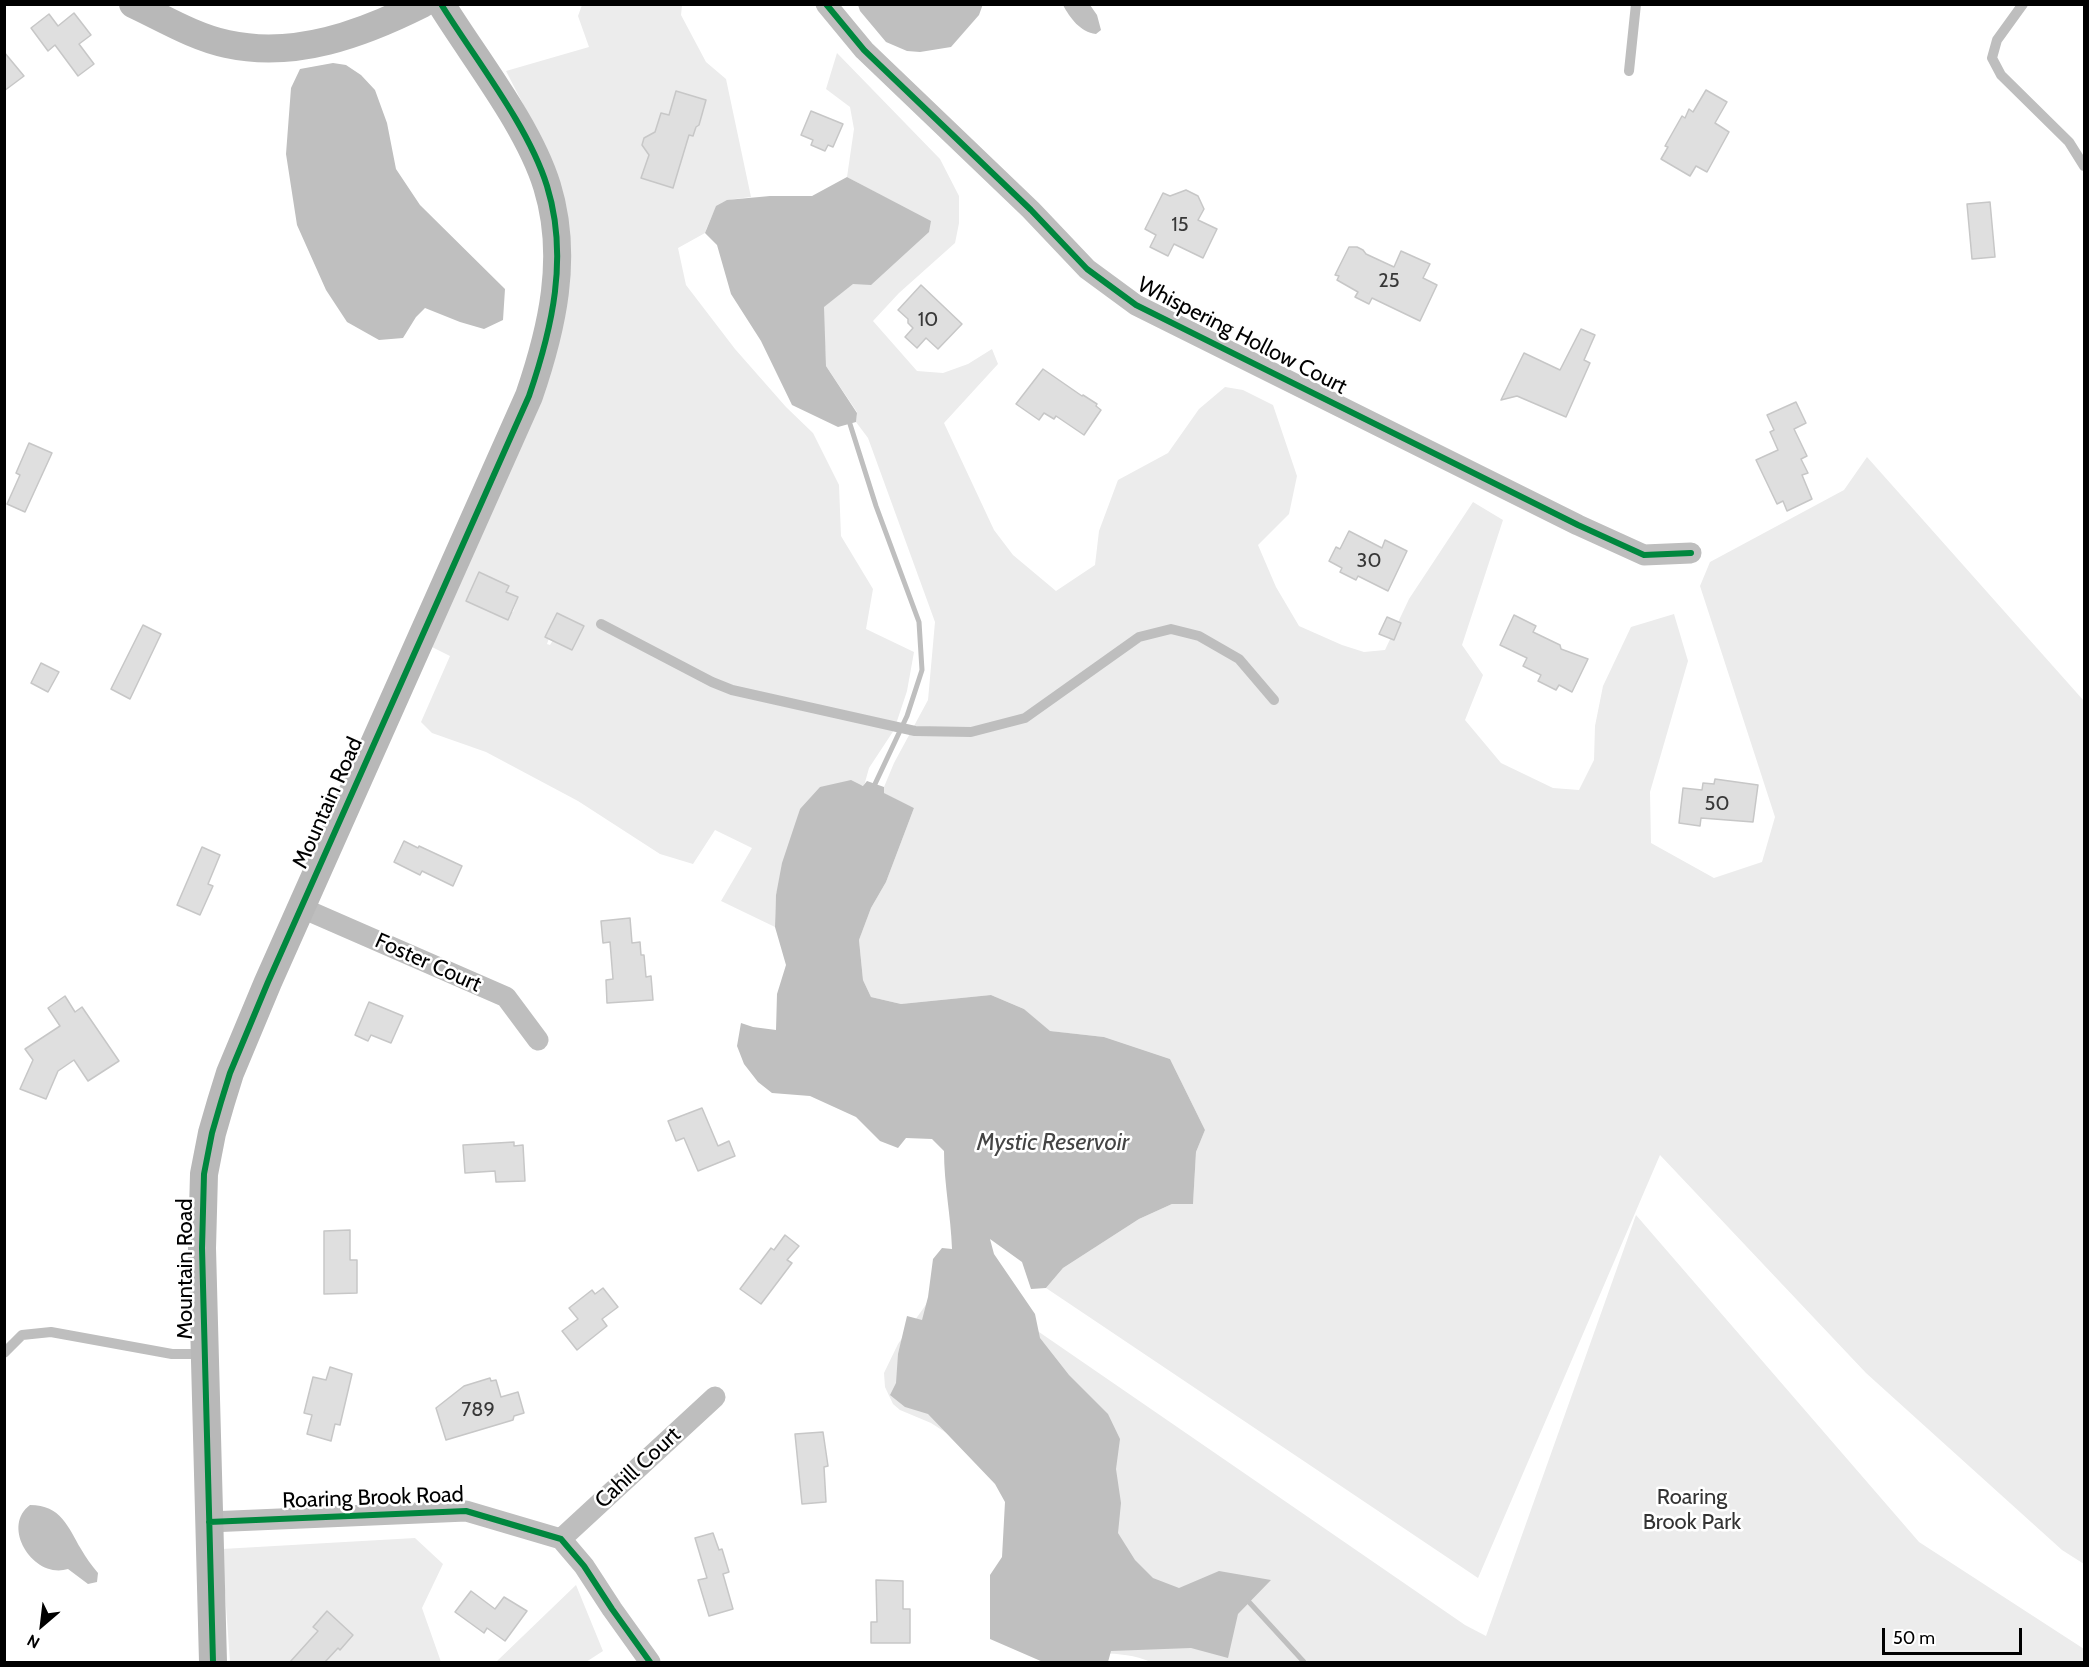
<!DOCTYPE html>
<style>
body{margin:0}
#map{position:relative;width:2089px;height:1667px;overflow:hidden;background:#fff;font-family:Cabin,sans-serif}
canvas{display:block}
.frame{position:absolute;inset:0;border:6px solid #000;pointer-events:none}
.north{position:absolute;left:12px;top:1595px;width:60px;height:60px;-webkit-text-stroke:4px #fff;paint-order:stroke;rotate:208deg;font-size:16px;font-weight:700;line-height:24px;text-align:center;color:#000}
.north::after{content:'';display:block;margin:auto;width:21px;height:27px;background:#000;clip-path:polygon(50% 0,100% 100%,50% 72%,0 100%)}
.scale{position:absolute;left:1882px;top:1628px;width:140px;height:27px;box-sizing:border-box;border:3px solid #000;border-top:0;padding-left:8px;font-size:18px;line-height:21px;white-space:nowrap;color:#000;-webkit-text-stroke:4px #fff;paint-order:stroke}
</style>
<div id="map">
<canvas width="2089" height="1667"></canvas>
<div class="frame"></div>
<div class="north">N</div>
<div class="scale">50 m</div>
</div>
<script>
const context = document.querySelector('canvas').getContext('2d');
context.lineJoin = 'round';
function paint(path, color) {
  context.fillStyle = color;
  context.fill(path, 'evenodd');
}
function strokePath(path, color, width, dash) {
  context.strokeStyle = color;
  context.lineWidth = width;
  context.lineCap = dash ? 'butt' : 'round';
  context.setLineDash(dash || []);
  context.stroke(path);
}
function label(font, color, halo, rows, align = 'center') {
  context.font = font + ' Cabin,sans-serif';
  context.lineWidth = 5;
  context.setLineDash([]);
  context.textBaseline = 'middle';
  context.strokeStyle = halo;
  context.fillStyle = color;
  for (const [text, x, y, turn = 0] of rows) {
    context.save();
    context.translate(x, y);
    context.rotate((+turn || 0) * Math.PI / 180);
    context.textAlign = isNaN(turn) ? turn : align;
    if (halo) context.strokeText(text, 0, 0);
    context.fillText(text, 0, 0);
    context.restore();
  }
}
const green = new Path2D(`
 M 582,5 L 682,5 L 681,15 L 706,62 L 726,79 L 751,197 C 716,201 718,201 705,233 L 678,248 L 686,285 L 735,349 L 786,407 L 813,433 L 839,485 L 841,536 L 873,589 L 866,629 L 914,652 L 907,691 L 894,730 L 869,768 L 864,786 L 857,784 L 800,809 L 776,895 L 775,927 L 721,901 L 752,848 L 715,830 L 693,864 L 660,854 L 578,801 L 486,752 L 432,733 L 421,722 L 450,656 L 430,646 L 553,362 L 538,133 L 506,71 L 589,47 L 578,16 ZM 676,91 L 706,100 L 699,125 L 696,127 L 693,136 L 689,135 L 673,188 L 642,178 L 649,155 L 642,145 L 644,138 L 655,132 L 661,113 L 669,115 ZM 480,572 L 509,586 L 506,592 L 518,597 L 513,612 L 511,612 ZM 584,626 L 572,650 L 553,640 L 550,645 L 547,644 L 549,638 Z
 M 837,53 L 940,159 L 959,196 L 959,223 L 955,243 L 899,293 L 873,321 L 917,371 L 943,373 L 968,364 L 992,349 L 998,364 L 944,423 L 994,530 L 1013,555 L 1056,591 L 1095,565 L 1099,531 L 1118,480 L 1168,453 L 1199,409 L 1225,387 L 1243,390 L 1273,405 L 1297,476 L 1289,514 L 1258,545 L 1276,587 L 1299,626 L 1342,645 L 1364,652 L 1385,650 L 1409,599 L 1473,502 L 1503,520 L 1462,645 L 1483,675 L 1465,720 L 1501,763 L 1553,788 L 1579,790 L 1594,760 L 1595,726 L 1603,686 L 1631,627 L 1674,614 L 1688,661 L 1650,792 L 1651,843 L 1714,878 L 1762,862 L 1775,817 L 1700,586 L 1710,562 L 1844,490 L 1867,457 L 2084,701 L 2084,1564 L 2062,1550 L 1866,1373 L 1660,1155 L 1478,1578 L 1046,1288 L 1063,1268 L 1139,1219 L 1172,1204 L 1193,1203 L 1196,1152 L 1205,1130 L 1170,1059 L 1104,1037 L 1049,1031 L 1024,1009 L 991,995 L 901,1004 L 871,997 L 863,980 L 859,940 L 871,908 L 886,882 L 914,808 L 883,793 L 884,787 L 894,763 L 928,700 L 935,622 L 868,438 L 856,422 L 857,412 L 826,366 L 823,307 L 931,222 L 847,177 L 854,129 L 850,107 L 826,89 Z
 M 1636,1215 L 1919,1542 L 2084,1649 L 2084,1662 L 1151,1662 C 1128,1652 1105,1653 1080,1654 L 1020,1501 L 973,1450 L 931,1423 L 900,1410 L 893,1404 L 885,1387 L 884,1373 L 898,1344 L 925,1306 L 946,1268 L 1465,1625 L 1486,1636 Z
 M 415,1538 L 443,1564 L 422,1608 L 441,1662 L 230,1662 L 222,1549 Z
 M 576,1585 L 603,1651 L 586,1662 L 496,1662 Z`);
const water = new Path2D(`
 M 983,4 L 979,15 L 951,47 L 920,52 L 907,51 L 886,42 L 860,11 L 858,5 Z
 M 1063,5 L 1090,5 L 1097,15 L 1101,30 L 1096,34 C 1080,32 1070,18 1063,5 Z
 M 333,63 L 346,65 L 361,75 L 375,90 L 387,123 L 396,169 L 420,205 L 505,289 L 503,320 L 484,329 L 460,322 L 425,308 L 416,317 L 403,338 L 379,340 L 347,322 L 326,290 L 297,225 L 286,154 L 291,88 L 300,69 Z
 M 847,177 L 931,221 L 929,232 L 871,285 L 853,284 L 824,307 L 826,366 L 857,413 L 856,422 L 838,427 L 792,405 L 761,341 L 731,294 L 717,245 L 705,233 L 716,206 L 727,200 L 770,196 L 812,196 Z
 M 851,780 L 863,786 L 867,781 L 884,787 L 884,793 L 914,808 L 886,882 L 871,908 L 859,940 L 863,980 L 871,997 L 901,1004 L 991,995 L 1024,1009 L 1050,1031 L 1104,1037 L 1170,1059 L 1205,1130 L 1196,1152 L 1193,1204 L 1172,1204 L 1139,1219 L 1063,1268 L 1046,1288 L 1031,1289 L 1022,1262 L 990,1239 L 994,1254 L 1035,1314 L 1040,1338 L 1069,1375 L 1108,1414 L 1120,1439 L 1116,1469 L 1121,1503 L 1118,1533 L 1135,1560 L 1153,1578 L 1179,1588 L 1219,1571 L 1271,1580 L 1238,1614 L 1228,1658 L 1191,1648 L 1111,1651 L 1108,1662 L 1043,1662 L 990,1639 L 990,1575 L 1002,1557 L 1005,1502 L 995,1484 L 928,1414 L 905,1407 L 890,1395 L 896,1383 L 898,1354 L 907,1316 L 922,1320 L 928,1297 L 933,1259 L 942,1248 L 952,1249 C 951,1216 944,1185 944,1151 L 932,1139 L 906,1138 L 898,1148 L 880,1141 L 856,1117 L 810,1096 L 772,1093 L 758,1082 L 744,1064 L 737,1046 L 741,1023 L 753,1027 L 776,1030 L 777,994 L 786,965 L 775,927 L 776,895 L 782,863 L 800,809 L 820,787 Z
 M 30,1505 C 61,1505 68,1527 81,1549 C 86,1558 92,1566 98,1573 L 97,1582 L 88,1584 L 68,1569 C 34,1580 0,1527 30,1505 Z`);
const stream = new Path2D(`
 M 850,424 L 876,506 L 919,622 L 922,670 L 907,716 L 875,784
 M 1249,1602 L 1304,1662`);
const building = new Path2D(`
 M 74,13 L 91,35 L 79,44 L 94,64 L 78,76 L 55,45 L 48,51 L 31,28 L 49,14 L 58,26 Z
 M 4,52 L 24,76 L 4,91 Z
 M 1706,90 L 1727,102 L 1715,123 L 1729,132 L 1707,172 L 1696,166 L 1690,176 L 1661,159 L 1668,147 L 1665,146 L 1682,116 L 1685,118 L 1689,109 L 1693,112 Z
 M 676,91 L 706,100 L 699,125 L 696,127 L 693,136 L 689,135 L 673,188 L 641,178 L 649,155 L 642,145 L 644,138 L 655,132 L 661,113 L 669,115 Z
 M 811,111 L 843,124 L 833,147 L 828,145 L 825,151 L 811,145 L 813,140 L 801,135 Z
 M 1186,190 L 1198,196 L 1204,209 L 1198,220 L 1217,229 L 1203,258 L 1174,244 L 1168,256 L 1150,247 L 1156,235 L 1145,229 L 1163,193 L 1170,196 Z
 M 1990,202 L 1995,257 L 1972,259 L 1967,204 Z
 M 1349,247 L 1357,247 L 1363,250 L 1366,254 L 1394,267 L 1401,251 L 1430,264 L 1423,278 L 1437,285 L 1420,321 L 1372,298 L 1369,304 L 1355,297 L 1358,292 L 1337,280 L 1339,276 L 1335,275 Z
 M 921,285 L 962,324 L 938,349 L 926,338 L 917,348 L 905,337 L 913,328 L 908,323 L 908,319 L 898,310 Z
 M 1581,329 L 1595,335 L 1584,360 L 1590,363 L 1566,417 L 1517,396 L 1501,400 L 1524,353 L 1560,370 Z
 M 1043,369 L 1082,396 L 1083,395 L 1097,404 L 1096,406 L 1101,410 L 1084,435 L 1056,416 L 1054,419 L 1044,413 L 1039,420 L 1016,404 Z
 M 1796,402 L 1806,423 L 1794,429 L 1807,456 L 1801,459 L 1808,473 L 1802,475 L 1812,499 L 1787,511 L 1783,501 L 1777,504 L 1756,460 L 1778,450 L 1770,432 L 1774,430 L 1767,415 Z
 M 29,443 L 52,453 L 25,512 L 7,504 L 20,475 L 16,473 Z
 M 1349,531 L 1382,548 L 1385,540 L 1407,551 L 1388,591 L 1358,576 L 1356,580 L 1340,572 L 1342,568 L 1329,561 L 1336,547 L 1340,549 Z
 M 479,572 L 509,586 L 506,592 L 518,597 L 508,620 L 466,601 Z
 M 557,613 L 584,626 L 572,650 L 545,637 Z
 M 1514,615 L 1536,626 L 1533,632 L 1560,645 L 1561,649 L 1588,659 L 1572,692 L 1559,685 L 1556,690 L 1538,681 L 1541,675 L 1523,666 L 1527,658 L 1500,645 Z
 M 1387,617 L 1401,623 L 1394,640 L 1379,634 Z
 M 143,625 L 161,634 L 130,699 L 111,689 Z
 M 41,663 L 59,672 L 48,692 L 31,683 Z
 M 1715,779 L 1758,785 L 1753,822 L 1701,818 L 1700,826 L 1679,823 L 1683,788 L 1702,790 L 1703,783 L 1714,784 Z
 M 404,841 L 418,848 L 419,846 L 462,866 L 453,886 L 422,871 L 420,875 L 394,862 Z
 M 202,847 L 220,855 L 208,884 L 213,886 L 200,915 L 177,905 Z
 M 630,918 L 632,943 L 640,942 L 641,955 L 644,955 L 646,977 L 651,976 L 653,1000 L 607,1003 L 606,980 L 613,979 L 610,942 L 603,943 L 601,921 Z
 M 65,996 L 75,1012 L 82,1007 L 119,1061 L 88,1081 L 74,1060 L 58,1071 L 46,1099 L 20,1089 L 33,1060 L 25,1049 L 60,1026 L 48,1008 Z
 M 369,1002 L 403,1016 L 391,1043 L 371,1035 L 368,1041 L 355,1035 Z
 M 702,1108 L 718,1146 L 729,1141 L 735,1156 L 698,1171 L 684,1138 L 676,1141 L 668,1121 Z
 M 514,1142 L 514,1146 L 523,1145 L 525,1181 L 496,1182 L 495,1171 L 465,1173 L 463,1145 Z
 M 350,1230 L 350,1260 L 357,1260 L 357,1293 L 324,1294 L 324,1231 Z
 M 785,1235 L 799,1246 L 787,1260 L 792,1263 L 761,1304 L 740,1289 L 771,1248 L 774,1250 Z
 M 603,1288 L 618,1307 L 602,1319 L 607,1326 L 577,1350 L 562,1331 L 578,1319 L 569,1308 L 592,1290 L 595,1294 Z
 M 330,1367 L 352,1374 L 340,1425 L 335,1424 L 331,1441 L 307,1434 L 312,1415 L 304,1413 L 313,1377 L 326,1380 Z
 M 490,1378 L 491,1381 L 496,1380 L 501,1397 L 518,1392 L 524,1413 L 514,1416 L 513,1420 L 446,1440 L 436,1408 L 464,1386 Z
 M 823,1432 L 828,1466 L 824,1467 L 826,1502 L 802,1504 L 795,1434 Z
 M 713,1533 L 719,1550 L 722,1549 L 729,1572 L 723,1574 L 733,1609 L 709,1616 L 698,1580 L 707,1578 L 695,1538 Z
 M 876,1580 L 903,1581 L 903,1609 L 910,1609 L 910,1643 L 871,1643 L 871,1622 L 877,1622 Z
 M 471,1591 L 495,1609 L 504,1597 L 527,1611 L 505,1641 L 487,1628 L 484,1633 L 455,1612 Z
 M 327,1611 L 353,1635 L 340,1650 L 338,1648 L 325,1662 L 290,1662 L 318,1631 L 313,1627 Z`);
const lane = new Path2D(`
 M 2023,4 L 1997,40 L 1992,58 L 2001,75 L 2069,142 L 2084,166
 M 1629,71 L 1636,4
 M 601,624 L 712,682 L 732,690 L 915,731 L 971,732 L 1025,718 L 1139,637 L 1171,629 L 1199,636 L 1239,659 L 1274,700
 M 4,1353 L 22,1335 L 51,1332 L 172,1354 L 203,1354`);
const street = new Path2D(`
 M 826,4 L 864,50 L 1031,210 L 1087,269 L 1136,305 L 1578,525 L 1644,555 L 1691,553
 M 302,908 L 506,997 L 538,1040
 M 209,1522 L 466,1511 L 561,1539 L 584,1566 L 612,1609 L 650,1662
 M 561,1539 L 715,1397`);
const secondary = new Path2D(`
 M 133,4 C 163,18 194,37 227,44 C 295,59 362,34 422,4
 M 213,1662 L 202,1248 L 204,1174 L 212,1133 L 221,1102 L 230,1073 L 268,982 L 529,396 C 552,329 569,257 547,186 C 528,125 475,59 441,4`);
const cycleway = new Path2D(`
 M 826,4 L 864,50 L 1031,210 L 1087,269 L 1136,305 L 1578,525 L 1644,555 L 1691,553
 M 209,1522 L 466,1511 L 561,1539 L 584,1566 L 612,1609 L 650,1662
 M 213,1662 L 202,1248 L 204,1174 L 212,1133 L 221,1102 L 230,1073 L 268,982 L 529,396 C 552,329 569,257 547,186 C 528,125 475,59 441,4`);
const numberNames = [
 ["15",1180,225],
 ["25",1389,281],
 ["10",928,320],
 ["30",1369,561],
 ["50",1717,804],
 ["789",478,1410]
];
const streetNames = [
 ["Whispering Hollow Court",1242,336,27],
 ["Mountain Road",328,803,-66],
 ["Foster Court",428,963,24],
 ["Mountain Road",186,1269,-90],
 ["Cahill Court",638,1468,-43],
 ["Roaring Brook Road",373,1498,-2]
];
const parkNames = [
 ["Roaring",1692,1498],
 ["Brook Park",1692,1523]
];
const waterNames = [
 ["Mystic Reservoir",1053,1143]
];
paint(green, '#ececec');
paint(water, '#bfbfbf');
strokePath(stream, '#bfbfbf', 5);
paint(building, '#dfdfdf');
strokePath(building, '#c7c7c7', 1.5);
strokePath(lane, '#bebebe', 10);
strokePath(street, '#bebebe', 21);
strokePath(secondary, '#b8b8b8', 28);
strokePath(cycleway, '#00873e', 6);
label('20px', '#383838', null, numberNames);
label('22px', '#000', '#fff', streetNames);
label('22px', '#333', '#fff', parkNames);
label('italic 24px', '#444', '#fff', waterNames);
</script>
